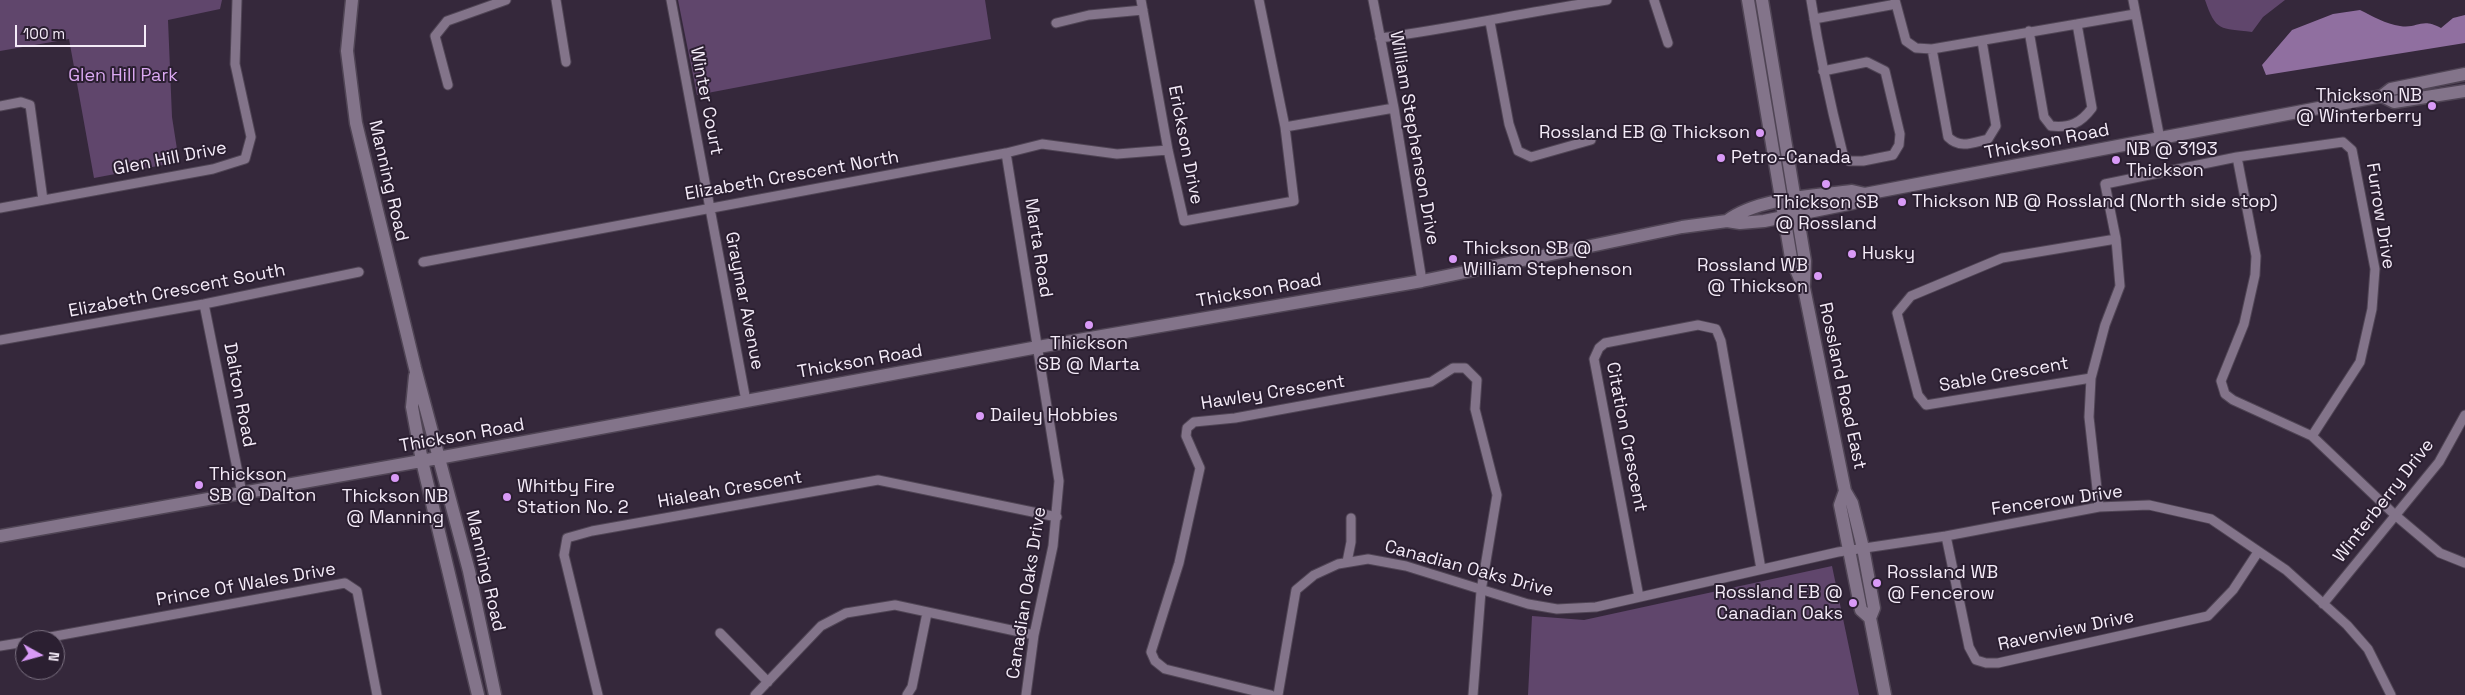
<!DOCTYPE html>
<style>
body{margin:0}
#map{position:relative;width:2465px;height:695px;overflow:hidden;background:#35283b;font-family:"Space Grotesk",sans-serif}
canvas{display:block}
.north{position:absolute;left:15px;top:630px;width:50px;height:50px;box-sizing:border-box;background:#2b1f31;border:1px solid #7b7181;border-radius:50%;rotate:97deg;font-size:14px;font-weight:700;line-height:20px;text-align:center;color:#f4ebf8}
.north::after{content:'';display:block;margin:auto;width:18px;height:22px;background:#d99af7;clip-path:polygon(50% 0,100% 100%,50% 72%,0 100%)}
.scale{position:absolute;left:15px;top:25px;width:131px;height:22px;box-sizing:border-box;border:2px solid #f4ebf8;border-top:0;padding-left:6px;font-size:15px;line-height:18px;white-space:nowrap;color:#f4ebf8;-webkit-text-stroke:4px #2b1f31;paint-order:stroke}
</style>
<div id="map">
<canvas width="2465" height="695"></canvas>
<div class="north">N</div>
<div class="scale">100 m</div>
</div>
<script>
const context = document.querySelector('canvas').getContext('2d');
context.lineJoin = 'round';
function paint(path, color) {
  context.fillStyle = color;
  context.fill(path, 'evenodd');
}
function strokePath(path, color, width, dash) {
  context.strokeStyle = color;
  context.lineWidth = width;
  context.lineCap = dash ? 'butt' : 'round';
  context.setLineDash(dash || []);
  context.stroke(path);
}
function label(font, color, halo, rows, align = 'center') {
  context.font = font + ' "Space Grotesk",sans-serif';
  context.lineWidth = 4;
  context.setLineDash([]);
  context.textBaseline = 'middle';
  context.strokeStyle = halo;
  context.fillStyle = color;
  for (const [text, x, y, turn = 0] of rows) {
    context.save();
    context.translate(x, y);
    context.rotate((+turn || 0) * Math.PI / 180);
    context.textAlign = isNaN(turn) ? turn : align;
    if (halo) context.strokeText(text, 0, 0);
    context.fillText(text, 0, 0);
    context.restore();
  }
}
const green = new Path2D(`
 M 0,0 L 222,0 L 220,9 L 168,20 L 172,117 L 179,162 L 94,178 L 69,39 L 0,51 Z
 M 678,0 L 985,0 L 991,39 L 697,95 Z
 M 2205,0 L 2285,0 L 2263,17 L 2252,32 C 2220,28 2216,32 2205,0 Z
 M 1832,566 L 1859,695 L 1528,695 L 1532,616 L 1584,620 Z`);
const water = new Path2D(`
 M 2360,10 C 2372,16 2386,24 2400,26 C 2418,29 2421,17 2441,28 L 2453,18 L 2465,15 L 2465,43 L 2266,75 L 2262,65 L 2292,30 L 2333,14 Z`);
const minor = new Path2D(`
 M 556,0 L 566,62
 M 671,0 L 746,401
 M 1141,0 L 1168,150 L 1184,221 L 1294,201 L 1285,127 L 1259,0
 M 1373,0 L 1394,108 L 1422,281
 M 1654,0 L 1668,43
 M 1811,0 C 1819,52 1830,103 1843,154 L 1849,161 L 1863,161 L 1893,155 L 1899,145 L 1900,134 L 1885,71 L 1867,62 L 1823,71
 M 1895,0 L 1906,41 L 1916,48 L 1932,49 L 2135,14
 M 2133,0 L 2160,139
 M 1814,19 L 1896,4
 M 1490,22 L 1509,124 L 1518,151 L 1531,157 L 1591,140
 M 1056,23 L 1089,15 L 1143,10
 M 2029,31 L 2044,117 L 2051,126 C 2070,128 2081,123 2092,108 L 2077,24
 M 1380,38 C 1456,28 1531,11 1607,0
 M 1932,49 L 1948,137 C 1960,149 1972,143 1988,139 L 1996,126 L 1982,41
 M 448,85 L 435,36 L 447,21 L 506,0
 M 0,106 L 21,102 L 30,105 L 43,200
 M 1285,127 L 1394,108
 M 1006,153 L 1059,481 L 1053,546 L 1034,635 L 1026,695
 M 2237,157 L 2256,256 L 2255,275 L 2244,324 L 2221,381 L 2225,394 L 2233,400 L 2312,436 L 2395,515 L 2440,553 L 2465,563
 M 0,208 L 213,169 L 245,159 L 251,137 L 235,64 L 237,0
 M 423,262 L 1006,153 L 1042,144 L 1117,154 L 1168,150
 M 204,304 L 242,493
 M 0,340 L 204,304 L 359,272
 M 2091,378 L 1926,405 L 1918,395 L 1897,313 L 1911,296 L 2002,258 L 2116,239
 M 2099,507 L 2089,417 L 2091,378 L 2105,325 L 2120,286 L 2116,239 L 2105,184 L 2237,157 L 2343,142 L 2352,150 L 2375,269 L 2372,309 L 2360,362 L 2312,436
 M 1946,536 L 1969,647 L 1976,660 L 1986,663 L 1998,663 L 2208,616 L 2233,590 L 2258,552
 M 1347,562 L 1351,542 L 1351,518
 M 1639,597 L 1594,359 L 1599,348 L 1605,343 L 1698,325 L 1716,329 L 1721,341 L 1761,569
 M 2323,604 L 2439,462 L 2465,415
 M 720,633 L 768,682
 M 34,640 L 345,583 L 357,591 L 377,695
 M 0,646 L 25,642
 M 598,695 L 564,555 L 567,538 L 592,531 L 878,480 L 1057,517
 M 755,695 L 821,626 L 846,613 L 895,605 L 1034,635
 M 907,695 L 912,687 L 927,613
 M 1271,695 L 1165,669 L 1155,661 L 1151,652 L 1179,563 L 1200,468 L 1186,436 L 1187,428 L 1194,422 L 1235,418 L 1431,382 L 1453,368 L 1465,368 L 1477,380 L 1475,409 L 1497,495 L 1481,591 L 1473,695
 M 1278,695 L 1296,590 L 1314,575 L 1338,564 L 1368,559 L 1406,566 L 1528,604 L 1557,609 L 1596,607 L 1838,552 L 1946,536 L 2099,507 L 2149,505 L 2211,519 L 2286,570 L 2347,625 L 2368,649 L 2391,695`);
const secondary = new Path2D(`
 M 352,0 L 347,51 L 356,123 L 415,368 L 469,571 L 495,695
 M 1748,0 L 1791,258 L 1804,288 L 1845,491 L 1852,503 L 1863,548 L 1874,608 L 1870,618 L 1885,695
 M 1762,0 L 1805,261 L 1804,285
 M 2382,96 L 2394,102 L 2465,91
 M 1727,221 C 1757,198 1815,196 1852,191 L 1865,194 L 2382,96 L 2391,89 L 2465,74
 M 415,376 L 412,407 L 422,461 L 478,695
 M 1845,491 L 1840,505 L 1861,610 L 1870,618
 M 0,536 L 438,458 L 1038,347 L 1422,281 L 1682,227 L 1727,221 L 1740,223 L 1764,221 L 1853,203 L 1865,194`);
const markers = [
 [2432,106,5,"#d99af7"],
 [1760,133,5,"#d99af7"],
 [1721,158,5,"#d99af7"],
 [2116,160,5,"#d99af7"],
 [1826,184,5,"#d99af7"],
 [1902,202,5,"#d99af7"],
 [1852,254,5,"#d99af7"],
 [1453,259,5,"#d99af7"],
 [1818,276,5,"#d99af7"],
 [1089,325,5,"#d99af7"],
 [980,416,5,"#d99af7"],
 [395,478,5,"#d99af7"],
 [199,485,5,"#d99af7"],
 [507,497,5,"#d99af7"],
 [1877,583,5,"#d99af7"],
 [1853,603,5,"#d99af7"]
];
const parkNames = [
 ["Glen Hill Park",123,76]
];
const poiNames = [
 ["Thickson NB",2422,96,"right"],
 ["@ Winterberry",2422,117,"right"],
 ["Rossland EB @ Thickson",1750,133,"right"],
 ["NB @ 3193",2126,150],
 ["Thickson",2126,171],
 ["Petro-Canada",1731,158],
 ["Thickson NB @ Rossland (North side stop)",1912,202],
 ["Thickson SB",1826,203,"center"],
 ["@ Rossland",1826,224,"center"],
 ["Thickson SB @",1463,249],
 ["William Stephenson",1463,270],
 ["Husky",1862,254],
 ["Rossland WB",1808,266,"right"],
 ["@ Thickson",1808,287,"right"],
 ["Thickson",1089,344,"center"],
 ["SB @ Marta",1089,365,"center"],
 ["Dailey Hobbies",990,416],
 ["Thickson",209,475],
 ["SB @ Dalton",209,496],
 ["Whitby Fire",517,487],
 ["Station No. 2",517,508],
 ["Thickson NB",395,497,"center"],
 ["@ Manning",395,518,"center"],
 ["Rossland WB",1887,573],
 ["@ Fencerow",1887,594],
 ["Rossland EB @",1843,593,"right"],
 ["Canadian Oaks",1843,614,"right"]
];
const streetNames = [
 ["Winter Court",706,101,79],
 ["William Stephenson Drive",1414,138,80],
 ["Thickson Road",2047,142,-11],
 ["Erickson Drive",1185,145,79],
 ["Glen Hill Drive",170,159,-11],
 ["Elizabeth Crescent North",792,176,-10],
 ["Manning Road",388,181,77],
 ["Furrow Drive",2380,216,81],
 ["Marta Road",1038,248,81],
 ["Elizabeth Crescent South",177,291,-11],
 ["Thickson Road",1259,291,-10],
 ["Graymar Avenue",744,301,79],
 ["Thickson Road",860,362,-10],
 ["Sable Crescent",2004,375,-10],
 ["Rossland Road East",1842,386,78],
 ["Hawley Crescent",1273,393,-9],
 ["Dalton Road",239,395,79],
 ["Thickson Road",462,436,-10],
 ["Citation Crescent",1626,437,79],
 ["Hialeah Crescent",730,490,-10],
 ["Fencerow Drive",2057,501,-8],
 ["Winterberry Drive",2384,501,-52],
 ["Canadian Oaks Drive",1469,569,15],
 ["Manning Road",485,571,77],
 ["Prince Of Wales Drive",246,585,-10],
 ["Canadian Oaks Drive",1027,593,-81],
 ["Ravenview Drive",2066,631,-12]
];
paint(green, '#60466c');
paint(water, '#906fa0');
strokePath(minor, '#504555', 11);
strokePath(secondary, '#504555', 15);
strokePath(minor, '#83748a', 9);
strokePath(secondary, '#83748a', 12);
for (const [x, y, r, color] of markers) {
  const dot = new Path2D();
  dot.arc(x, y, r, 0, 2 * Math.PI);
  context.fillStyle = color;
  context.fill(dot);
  strokePath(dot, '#2b1f31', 2);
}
label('18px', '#dba9f2', '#2b1f31', parkNames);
label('18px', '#f4ebf8', '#2b1f31', poiNames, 'left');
label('18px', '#f4ebf8', '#2b1f31', streetNames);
</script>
